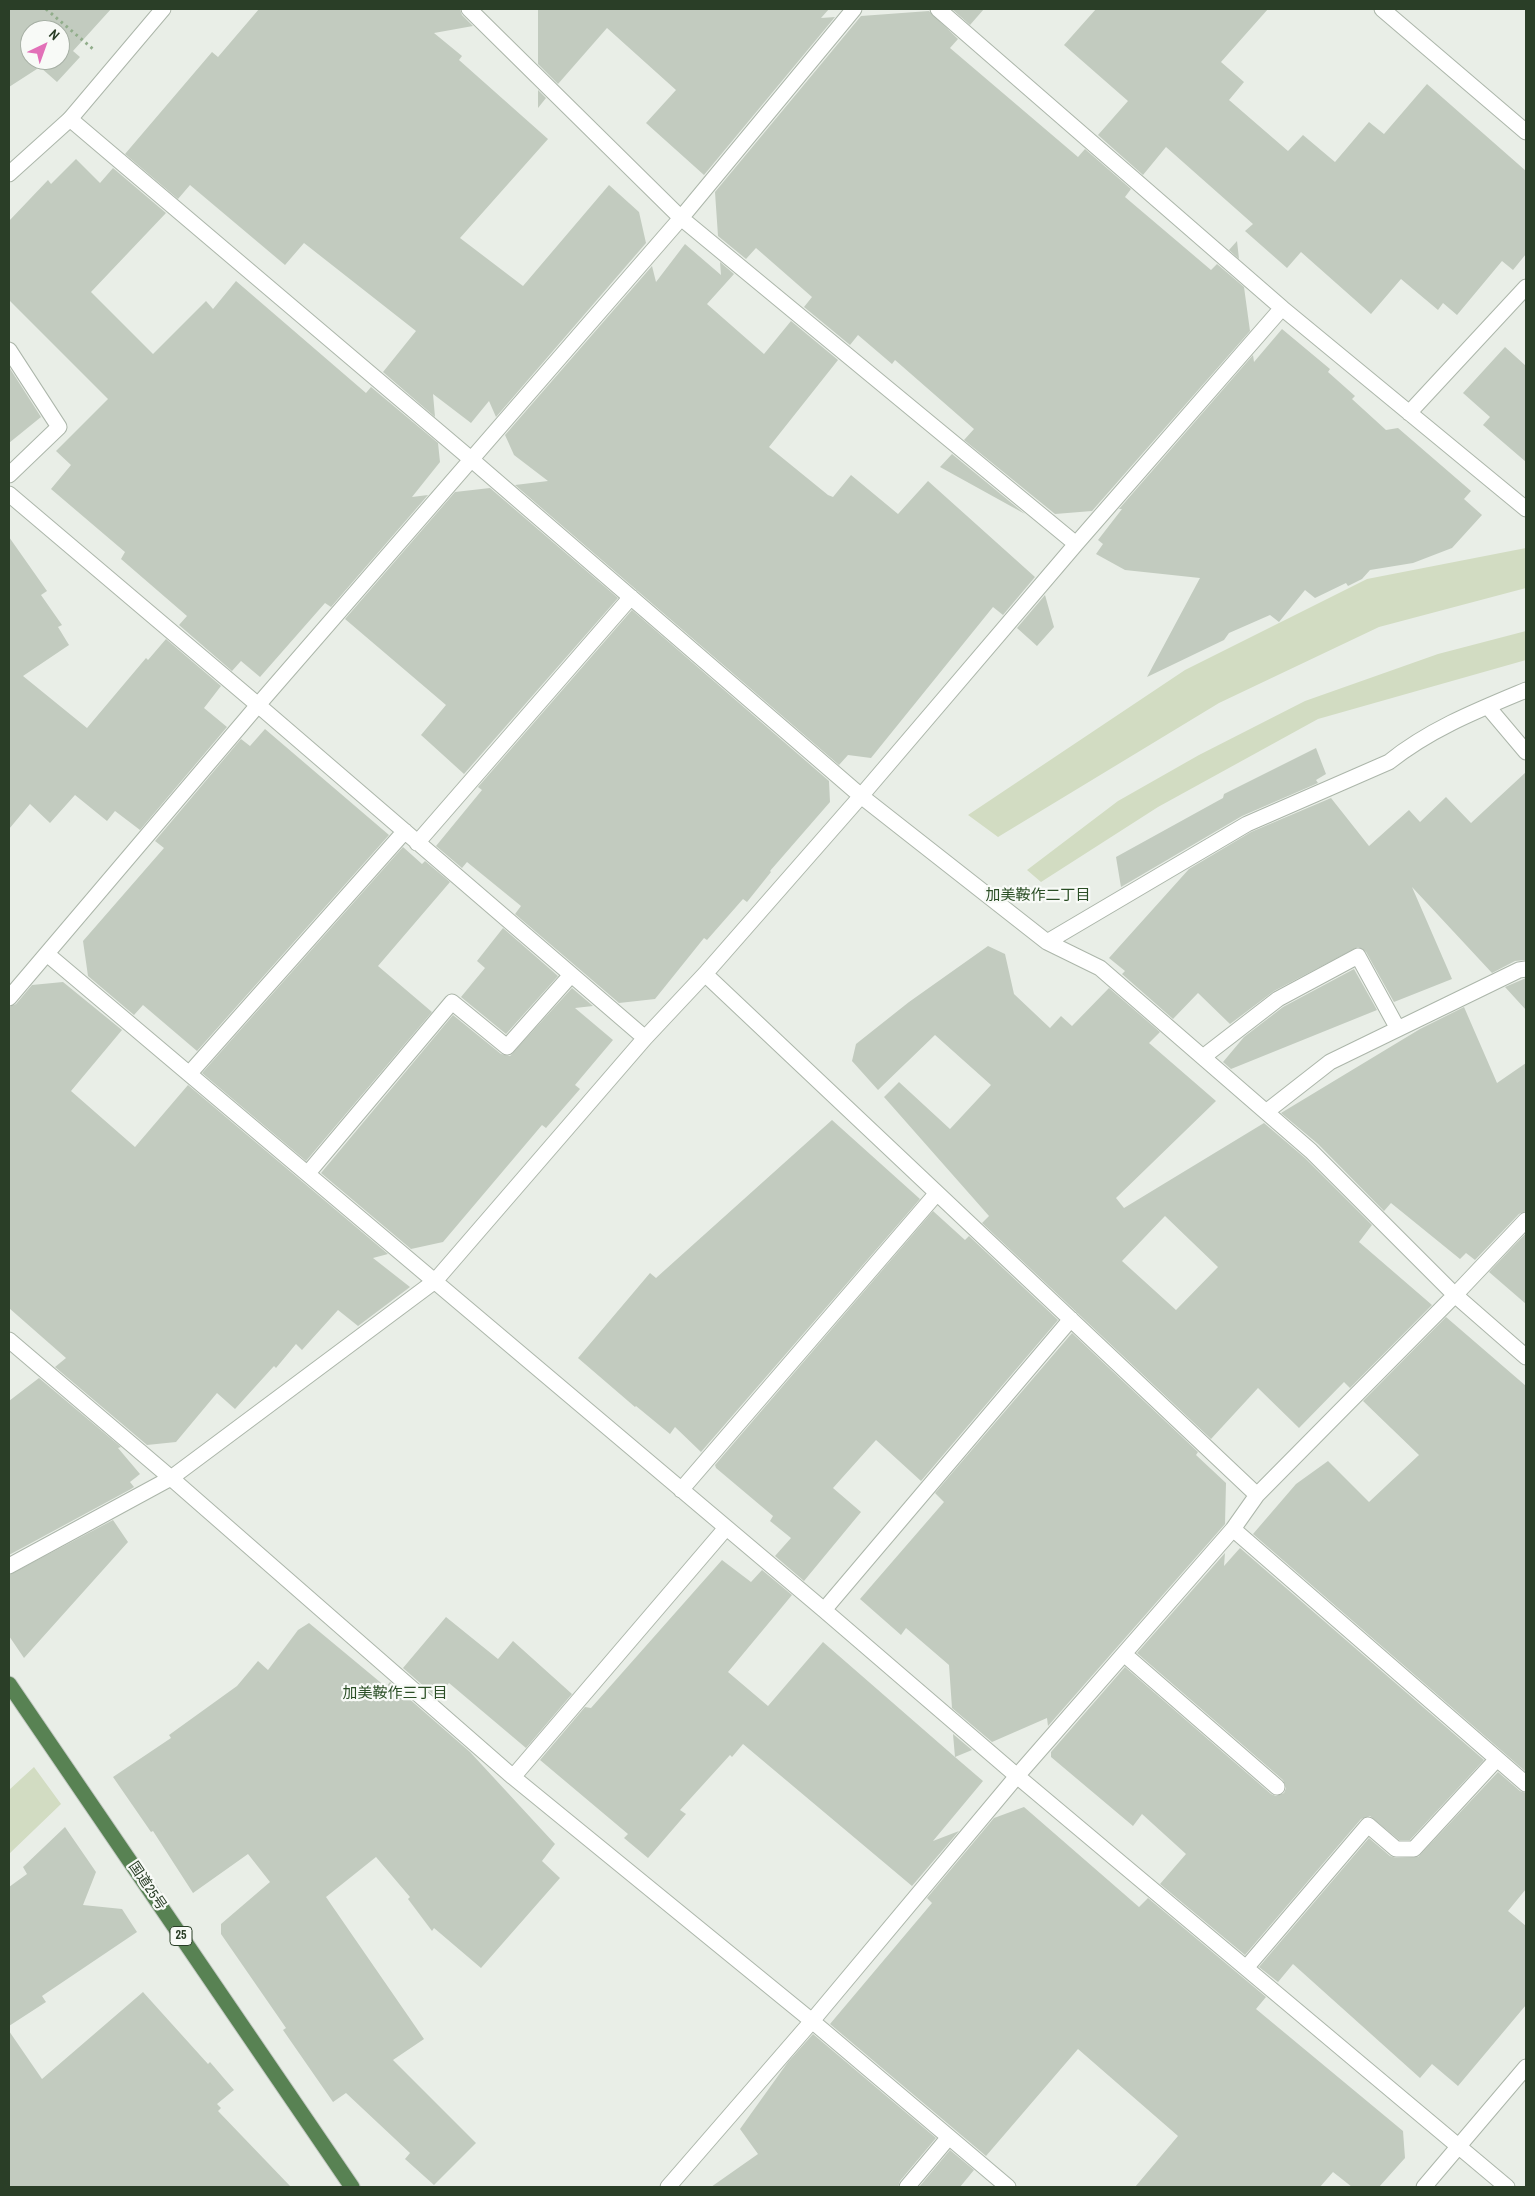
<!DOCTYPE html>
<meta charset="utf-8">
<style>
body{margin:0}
#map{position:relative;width:1535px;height:2196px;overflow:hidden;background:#e9eee7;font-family:"Archivo Narrow",sans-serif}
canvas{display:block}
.frame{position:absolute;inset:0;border:10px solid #2a3e27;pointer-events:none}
.north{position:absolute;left:20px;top:20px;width:50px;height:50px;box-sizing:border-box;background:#f8faf7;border:1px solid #a6afa4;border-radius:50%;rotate:42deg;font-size:14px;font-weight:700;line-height:20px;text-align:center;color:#2a3e27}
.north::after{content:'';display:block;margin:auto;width:18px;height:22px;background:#e270b8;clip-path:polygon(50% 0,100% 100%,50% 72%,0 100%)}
</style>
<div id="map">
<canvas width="1535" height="2196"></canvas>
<div class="frame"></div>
<div class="north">N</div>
</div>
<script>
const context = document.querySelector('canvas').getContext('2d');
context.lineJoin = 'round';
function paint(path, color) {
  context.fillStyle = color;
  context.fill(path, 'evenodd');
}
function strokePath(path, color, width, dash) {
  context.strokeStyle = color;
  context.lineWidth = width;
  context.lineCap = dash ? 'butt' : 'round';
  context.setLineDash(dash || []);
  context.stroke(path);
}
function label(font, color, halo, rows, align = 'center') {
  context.font = font + ' "Archivo Narrow","Noto Sans JP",sans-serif';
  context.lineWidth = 4.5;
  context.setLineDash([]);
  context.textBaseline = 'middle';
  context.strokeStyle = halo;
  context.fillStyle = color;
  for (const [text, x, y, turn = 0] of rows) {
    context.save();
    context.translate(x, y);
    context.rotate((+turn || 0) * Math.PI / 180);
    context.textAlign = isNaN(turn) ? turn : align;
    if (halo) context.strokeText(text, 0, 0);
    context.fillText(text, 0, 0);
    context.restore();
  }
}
const green = new Path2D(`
 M 1526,548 L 1526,588 L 1379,627 L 1219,703 L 998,837 L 968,815 L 1185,670 L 1367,579 Z
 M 1526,631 L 1526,660 L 1318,719 L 1158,807 L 1041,882 L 1027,870 L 1118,801 L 1199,755 L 1305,701 L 1438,654 Z
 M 34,1767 L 61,1804 L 9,1854 L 9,1790 Z`);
const building = new Path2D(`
 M 9,9 L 111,9 L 73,51 L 80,57 L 57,82 L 40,67 L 9,87 ZM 30,30 L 60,30 L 60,60 L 30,60 Z
 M 259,9 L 460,9 L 462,15 L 473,26 L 434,33 L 462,56 L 459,60 L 548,139 L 460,238 L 523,286 L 609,185 L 639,212 L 646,243 L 496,417 L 489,401 L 471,423 L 433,394 L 435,417 L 383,372 L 416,331 L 304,243 L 285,265 L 190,185 L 178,199 L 125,154 L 212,52 L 218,57 Z
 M 538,9 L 829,9 L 821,18 L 835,17 L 704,175 L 646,123 L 676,90 L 607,28 L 558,84 L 538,64 Z
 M 969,9 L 984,9 L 970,25 L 953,10 Z
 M 1096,9 L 1268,9 L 1221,62 L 1244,82 L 1229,100 L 1288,151 L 1303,135 L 1335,162 L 1369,122 L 1384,134 L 1427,84 L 1526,171 L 1526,254 L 1513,270 L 1502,261 L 1457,315 L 1443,303 L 1438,310 L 1401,279 L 1371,314 L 1301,252 L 1287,268 L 1245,231 L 1253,224 L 1166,147 L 1143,175 L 1098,135 L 1128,101 L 1064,45 Z
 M 929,11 L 958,39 L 950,48 L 1078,157 L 1085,149 L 1131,189 L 1125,197 L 1211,270 L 1217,264 L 1244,287 L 1250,331 L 1092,511 L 1055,514 L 964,440 L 974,429 L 895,360 L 892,364 L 858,335 L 850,345 L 804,307 L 812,297 L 756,248 L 746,259 L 718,236 L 715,192 L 861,16 Z
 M 538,90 L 546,98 L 538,108 Z
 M 76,159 L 100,183 L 113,168 L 166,213 L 91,292 L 153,354 L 206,301 L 213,309 L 236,281 L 366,393 L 371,387 L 438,443 L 440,462 L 412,497 L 428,495 L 331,607 L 325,603 L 260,677 L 241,661 L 232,671 L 179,625 L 187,616 L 121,559 L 125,552 L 51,489 L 71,465 L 56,451 L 108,399 L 9,300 L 9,221 L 48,180 L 51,184 Z
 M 1237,241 L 1239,259 L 1229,250 Z
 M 685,244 L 721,275 L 720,262 L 734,274 L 707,304 L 764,354 L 791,321 L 838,360 L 769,447 L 828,495 L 833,497 L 851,475 L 898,514 L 928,481 L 1035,577 L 1003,615 L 993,607 L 871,758 L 848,755 L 839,765 L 515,485 L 548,481 L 514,455 L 505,435 L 652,266 L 656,282 Z
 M 1282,329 L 1330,369 L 1328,372 L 1355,396 L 1352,399 L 1386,430 L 1398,428 L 1471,491 L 1464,499 L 1482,515 L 1452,548 L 1413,563 L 1370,570 L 1362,579 L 1348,586 L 1346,583 L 1315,598 L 1305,590 L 1279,622 L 1270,615 L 1229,633 L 1224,640 L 1147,677 L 1200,578 L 1125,570 L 1096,554 L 1103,544 L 1098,540 L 1122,509 L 1119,509 L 1253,355 L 1254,362 Z
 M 1505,347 L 1526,366 L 1526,462 L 1483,425 L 1490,417 L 1463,393 Z
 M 9,367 L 41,417 L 9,443 Z
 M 952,454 L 1025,514 L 940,467 Z
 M 490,488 L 618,598 L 464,774 L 421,735 L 446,705 L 345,619 L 455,492 Z
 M 9,537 L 47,591 L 41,595 L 62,625 L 58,627 L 69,645 L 23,676 L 87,728 L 146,658 L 148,660 L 166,639 L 221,686 L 204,708 L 227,727 L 140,830 L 115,811 L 107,821 L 75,795 L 50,823 L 30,804 L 9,829 Z
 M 1045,595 L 1054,627 L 1037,646 L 1017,628 Z
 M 632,610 L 829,781 L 830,802 L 770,871 L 771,872 L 747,902 L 743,899 L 707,940 L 704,938 L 655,999 L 619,1003 L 515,914 L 521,906 L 467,862 L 462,868 L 436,846 L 482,790 L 478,787 Z
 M 265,729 L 389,835 L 197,1051 L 143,1005 L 134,1015 L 88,976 L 83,941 L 164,848 L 155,841 L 241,739 L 250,746 Z
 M 1316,748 L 1326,774 L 1316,780 L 1318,783 L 1242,816 L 1121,887 L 1116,857 L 1223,798 L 1224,794 Z
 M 1526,772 L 1526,960 L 1515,961 L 1492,973 L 1412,887 L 1452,979 L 1394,1002 L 1366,952 L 1358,947 L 1274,991 L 1230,1024 L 1198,993 L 1173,1019 L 1122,974 L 1125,971 L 1109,958 L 1189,869 L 1251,832 L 1331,798 L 1369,846 L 1409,810 L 1420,822 L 1446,797 L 1471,823 Z
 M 403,847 L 422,864 L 425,861 L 450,882 L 378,966 L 432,1012 L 306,1161 L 202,1073 Z
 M 503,928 L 558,976 L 506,1034 L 461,997 L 485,968 L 477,961 Z
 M 988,946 L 1005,954 L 1014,994 L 1050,1028 L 1061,1016 L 1072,1026 L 1109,988 L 1160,1032 L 1149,1043 L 1216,1101 L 1116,1198 L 1124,1208 L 1264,1123 L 1305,1158 L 1372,1225 L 1359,1242 L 1432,1305 L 1350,1388 L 1344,1382 L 1299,1428 L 1258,1388 L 1211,1439 L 982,1223 L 989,1216 L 884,1097 L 899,1082 L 950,1129 L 991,1085 L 935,1035 L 878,1090 L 852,1061 L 856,1044 L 909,1002 ZM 1165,1216 L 1218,1267 L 1176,1310 L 1122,1261 Z
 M 1354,969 L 1377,1010 L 1231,1069 L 1223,1062 L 1244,1037 L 1283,1007 Z
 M 1526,978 L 1526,1010 L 1505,987 Z
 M 63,982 L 122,1030 L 71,1091 L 135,1147 L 188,1085 L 388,1254 L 373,1258 L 410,1287 L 358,1326 L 338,1310 L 302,1350 L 296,1344 L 276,1368 L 274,1366 L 235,1409 L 217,1393 L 176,1442 L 147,1445 L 55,1367 L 66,1358 L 9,1308 L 9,1007 L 16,1004 L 32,985 Z
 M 572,988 L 593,1006 L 575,1008 L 613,1040 L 575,1085 L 580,1089 L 546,1128 L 542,1125 L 443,1242 L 411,1249 L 321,1173 L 453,1015 L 501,1054 L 510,1056 Z
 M 1464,1007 L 1497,1083 L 1526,1063 L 1526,1211 L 1519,1214 L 1475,1260 L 1466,1253 L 1460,1259 L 1391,1203 L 1384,1211 L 1318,1144 L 1281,1113 L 1420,1029 Z
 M 832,1120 L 920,1199 L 701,1452 L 675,1427 L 670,1434 L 636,1406 L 635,1407 L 578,1358 L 650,1273 L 656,1278 Z
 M 933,1211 L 965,1240 L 969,1236 L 1058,1320 L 921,1481 L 876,1440 L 833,1488 L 861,1512 L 804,1581 L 775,1556 L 791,1538 L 770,1521 L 773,1516 L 716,1468 L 715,1465 Z
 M 1526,1233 L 1526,1304 L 1489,1272 Z
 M 1446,1317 L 1526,1386 L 1526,1772 L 1253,1534 L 1296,1484 L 1328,1461 L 1369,1502 L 1419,1455 L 1363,1401 Z
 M 1072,1333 L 1198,1452 L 1196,1455 L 1226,1483 L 1225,1524 L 1048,1726 L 1047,1718 L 992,1742 L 952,1708 L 949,1665 L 906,1628 L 901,1635 L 860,1599 L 944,1502 L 935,1493 Z
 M 39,1378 L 121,1447 L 118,1448 L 140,1474 L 130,1482 L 134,1487 L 131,1489 L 9,1555 L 9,1401 Z
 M 113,1520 L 128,1542 L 24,1658 L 9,1636 L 9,1575 Z
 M 1240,1548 L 1484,1760 L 1410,1840 L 1399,1840 L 1370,1816 L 1361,1819 L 1245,1955 L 1160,1884 L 1186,1854 L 1142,1814 L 1133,1826 L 1051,1757 L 1051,1752 L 1125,1667 L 1271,1794 L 1276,1796 L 1284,1793 L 1286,1788 L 1283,1780 L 1137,1653 L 1225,1553 L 1224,1566 Z
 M 722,1560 L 751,1582 L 762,1570 L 792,1595 L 728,1672 L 768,1706 L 823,1642 L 955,1757 L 953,1734 L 972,1750 L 955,1757 L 983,1781 L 933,1841 L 959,1831 L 912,1886 L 743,1744 L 732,1757 L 730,1755 L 680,1810 L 686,1814 L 648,1858 L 624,1838 L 628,1834 L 540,1760 L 585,1707 L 591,1708 Z
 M 446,1617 L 498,1659 L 513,1641 L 572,1694 L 526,1748 L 449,1683 L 436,1697 L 403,1668 Z
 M 309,1623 L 386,1687 L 390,1682 L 470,1752 L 555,1844 L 542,1861 L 560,1878 L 481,1968 L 434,1928 L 432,1931 L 408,1899 L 410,1897 L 376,1857 L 326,1897 L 424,2039 L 393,2060 L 476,2143 L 434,2185 L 405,2159 L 410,2153 L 346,2093 L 333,2102 L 283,2030 L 286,2028 L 221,1934 L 221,1924 L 270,1882 L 248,1854 L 193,1893 L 153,1831 L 151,1832 L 113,1777 L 171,1738 L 169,1735 L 237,1686 L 258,1661 L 268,1670 L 298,1630 Z
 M 1498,1772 L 1520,1791 L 1526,1793 L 1526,1889 L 1508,1911 L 1526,1926 L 1526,2005 L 1458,2086 L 1432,2064 L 1420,2078 L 1293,1964 L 1278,1982 L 1259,1967 L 1369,1838 L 1390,1856 L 1396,1858 L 1418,1857 Z
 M 1024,1807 L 1139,1907 L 1148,1898 L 1266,1997 L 1256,2009 L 1403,2131 L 1405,2158 L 1379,2187 L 1352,2187 L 1333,2172 L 1320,2187 L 1135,2187 L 1178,2136 L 1078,2049 L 986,2156 L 830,2024 L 932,1903 L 927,1898 L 994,1818 Z
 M 65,1827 L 96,1872 L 83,1905 L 122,1909 L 137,1932 L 42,1996 L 46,2002 L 9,2026 L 9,1887 L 27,1874 L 23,1867 Z
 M 143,1992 L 208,2064 L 210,2062 L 234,2090 L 217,2104 L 221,2108 L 218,2111 L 291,2187 L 9,2187 L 9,2031 L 42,2079 Z
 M 813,2034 L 936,2138 L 900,2181 L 898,2187 L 711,2187 L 758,2154 L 740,2129 L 788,2062 Z
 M 950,2150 L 974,2170 L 960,2187 L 919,2187 Z`);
const path = new Path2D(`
 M 46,9 L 93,49`);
const minor = new Path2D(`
 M 469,9 L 681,218 L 1076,544
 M 938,9 L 1282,308 L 1526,509
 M 1382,9 L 1526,132
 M 70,119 L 472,460 L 861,796 L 1047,942 L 1100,968 L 1311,1151 L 1455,1295 L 1526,1357
 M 9,350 L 59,427 L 9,475
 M 1409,413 L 1526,287
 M 9,494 L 258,705 L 645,1038
 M 1488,707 L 1526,752
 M 417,843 L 631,597
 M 1047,942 L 1247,824 L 1389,762 C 1430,729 1478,710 1526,690
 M 47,954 L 824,1610 L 1017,1776 L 1507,2187
 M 705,974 L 1257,1495
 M 9,998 L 258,705 L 681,218 L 854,9
 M 1203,1057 L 1278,999 L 1358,956 L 1398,1029
 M 189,1074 L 405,831
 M 1266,1112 L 1330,1062 L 1519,970 L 1526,969
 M 308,1173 L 452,1002 L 507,1047 L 571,975
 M 9,1340 L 171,1478 L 513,1777 L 812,2021 L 1008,2187
 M 681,1490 L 937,1193
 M 1233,1529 L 1526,1784
 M 9,1566 L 171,1478 L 435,1281 L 645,1038 L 705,974 L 861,796 L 1076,544 L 1282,308
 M 824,1610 L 1071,1319
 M 1124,1654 L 1277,1787
 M 513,1777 L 726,1528
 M 1246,1968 L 1368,1825 L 1396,1849 L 1414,1849 L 1497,1759
 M 668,2187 L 812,2021 L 1017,1776 L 1233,1529 L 1257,1495 L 1455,1295 L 1526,1220
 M 907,2187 L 949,2137
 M 1424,2187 L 1526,2067`);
const tertiary = new Path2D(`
 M 9,174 L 70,119 L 163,9`);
const trunk = new Path2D(`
 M 9,1684 L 352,2187`);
const shields = [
 [181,1936,22]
];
const shieldNames = [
 ["25",181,1936]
];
const streetNames = [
 ["国道25号",147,1886,56]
];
const neighbourhoodNames = [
 ["加美鞍作二丁目",1038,896],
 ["加美鞍作三丁目",395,1694]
];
paint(green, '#d2dcc2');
paint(building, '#c2cbbf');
strokePath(minor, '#acb6aa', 17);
strokePath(tertiary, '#acb6aa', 17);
strokePath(trunk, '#c3c9c3', 17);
strokePath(path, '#91ad8b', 3, [2.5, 4]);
strokePath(minor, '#fff', 15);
strokePath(tertiary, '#fff', 15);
strokePath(trunk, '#588253', 15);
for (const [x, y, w] of shields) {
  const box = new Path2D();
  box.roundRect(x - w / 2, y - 9.5, w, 19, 4);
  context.fillStyle = '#f8faf7';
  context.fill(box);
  strokePath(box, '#2a3e27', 1);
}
label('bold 12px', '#2a3e27', null, shieldNames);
label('14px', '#2a3e27', '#f8faf7', streetNames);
label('15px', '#2a4e25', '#f8faf7', neighbourhoodNames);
</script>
